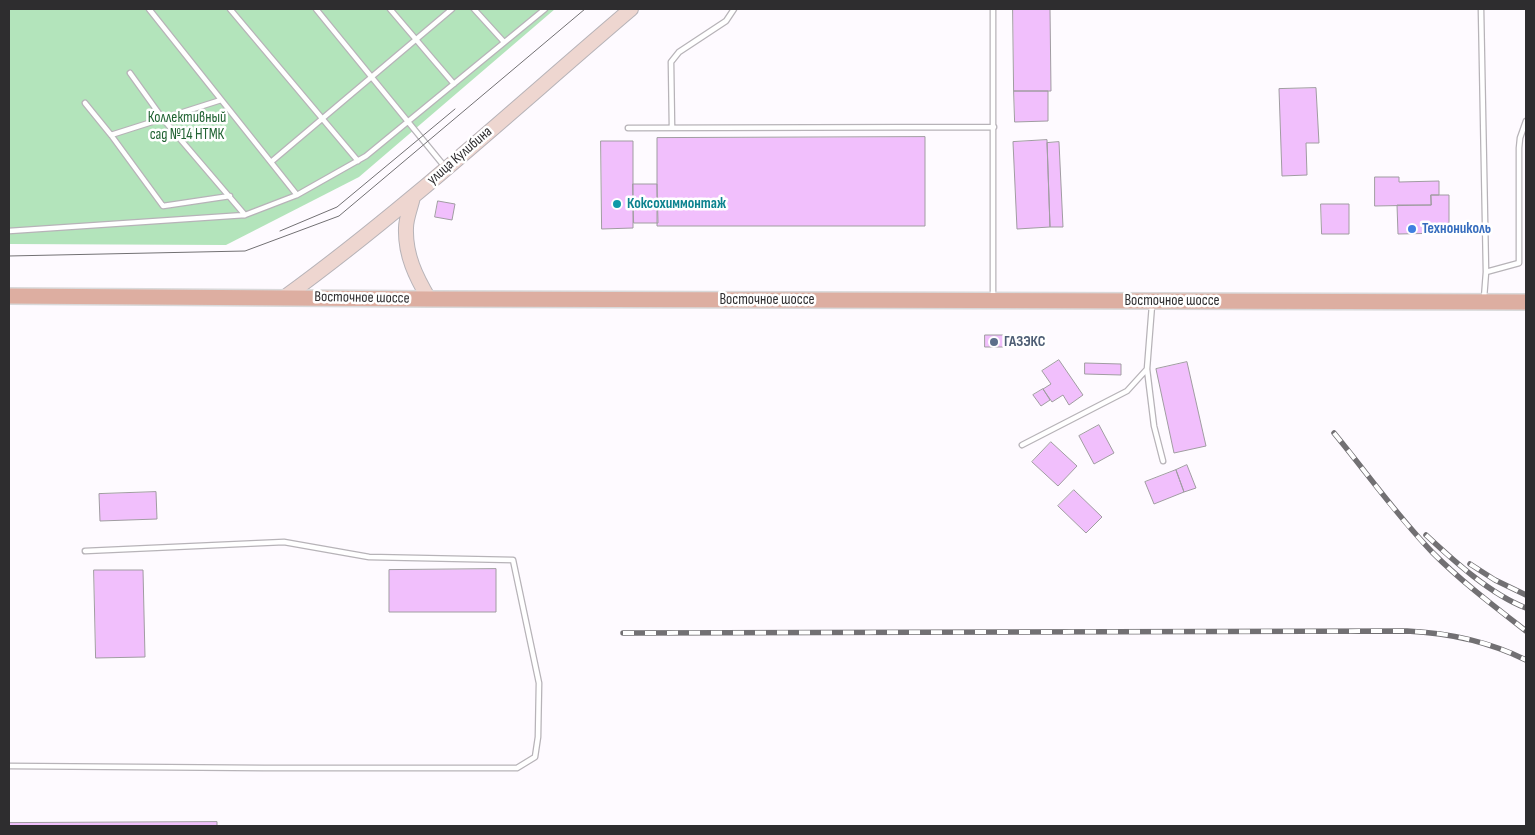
<!DOCTYPE html>
<meta charset="utf-8">
<style>
body{margin:0}
#map{position:relative;width:1535px;height:835px;overflow:hidden;background:#fefaff;font-family:"Sofia Sans Condensed",sans-serif}
canvas{display:block}
.frame{position:absolute;inset:0;border:10px solid #2e2d2f;pointer-events:none}
</style>
<div id="map">
<canvas width="1535" height="835"></canvas>
<div class="frame"></div>
</div>
<script>
const context = document.querySelector('canvas').getContext('2d');
context.lineJoin = 'round';
function paint(path, color) {
  context.fillStyle = color;
  context.fill(path, 'evenodd');
}
function strokePath(path, color, width, dash) {
  context.strokeStyle = color;
  context.lineWidth = width;
  context.lineCap = dash ? 'butt' : 'round';
  context.setLineDash(dash || []);
  context.stroke(path);
}
function label(font, color, halo, rows, align = 'center') {
  context.font = font + ' "Sofia Sans Condensed",sans-serif';
  context.lineWidth = 5;
  context.setLineDash([]);
  context.textBaseline = 'middle';
  context.strokeStyle = halo;
  context.fillStyle = color;
  for (const [text, x, y, turn = 0] of rows) {
    context.save();
    context.translate(x, y);
    context.rotate((+turn || 0) * Math.PI / 180);
    context.textAlign = isNaN(turn) ? turn : align;
    if (halo) context.strokeText(text, 0, 0);
    context.fillText(text, 0, 0);
    context.restore();
  }
}
const green = new Path2D(`
 M 9,9 L 555,9 L 359,177 L 226,245 L 9,244 Z`);
const building = new Path2D(`
 M 1013,9 L 1050,9 L 1051,91 L 1014,91 Z
 M 1316,88 L 1319,143 L 1306,143 L 1307,175 L 1282,176 L 1279,89 Z
 M 1014,91 L 1048,91 L 1048,121 L 1015,122 Z
 M 925,137 L 925,226 L 657,226 L 657,138 Z
 M 1047,140 L 1050,227 L 1017,229 L 1013,142 Z
 M 601,141 L 633,141 L 633,228 L 602,229 Z
 M 1059,142 L 1063,227 L 1050,227 L 1047,143 Z
 M 1375,177 L 1399,177 L 1399,182 L 1439,181 L 1439,195 L 1431,195 L 1431,205 L 1375,206 Z
 M 633,184 L 657,184 L 658,223 L 634,223 Z
 M 1431,195 L 1449,195 L 1449,233 L 1398,234 L 1397,205 L 1431,205 Z
 M 438,201 L 455,204 L 452,220 L 435,217 Z
 M 1321,204 L 1349,204 L 1349,234 L 1322,234 Z
 M 985,335 L 1004,335 L 1004,347 L 985,347 Z
 M 1059,360 L 1083,395 L 1069,405 L 1063,395 L 1052,402 L 1043,389 L 1051,384 L 1042,371 Z
 M 1187,362 L 1206,446 L 1174,453 L 1156,369 Z
 M 1085,363 L 1121,364 L 1121,375 L 1085,374 Z
 M 1043,389 L 1050,400 L 1041,406 L 1033,395 Z
 M 1099,425 L 1114,453 L 1094,464 L 1079,436 Z
 M 1051,442 L 1077,466 L 1058,486 L 1032,462 Z
 M 1187,465 L 1196,488 L 1184,492 L 1176,470 Z
 M 1176,470 L 1184,492 L 1154,504 L 1145,482 Z
 M 1074,490 L 1102,517 L 1086,533 L 1058,506 Z
 M 156,492 L 157,519 L 100,521 L 99,494 Z
 M 496,569 L 496,612 L 389,612 L 389,570 Z
 M 94,570 L 143,570 L 145,657 L 96,658 Z
 M 217,822 L 217,826 L 9,826 L 9,823 Z`);
const lane = new Path2D(`
 M 149,9 L 297,195
 M 230,9 L 358,161
 M 316,9 L 445,167
 M 390,9 L 454,84
 M 474,9 L 504,42
 M 1481,9 L 1486,272 L 1484,298
 M 130,73 L 163,119 L 245,215
 M 85,103 L 111,135 L 163,206 L 230,196
 M 628,128 L 994,127
 M 672,128 L 671,62 L 679,52 L 726,21 L 734,9
 M 111,135 L 221,100
 M 271,162 L 452,9
 M 9,231 L 245,215 L 297,195 L 366,156 L 545,9
 M 1486,272 L 1519,263 L 1519,148 L 1520,138 L 1526,121
 M 993,299 L 993,9
 M 1152,305 L 1147,369 L 1154,426 L 1163,461
 M 1022,445 L 1127,391 L 1147,369
 M 9,766 L 264,768 L 517,768 L 535,757 L 538,737 L 539,683 L 513,560 L 369,557 L 284,542 L 85,551`);
const secondary = new Path2D(`
 M 413,197 C 411,207 406,218 406,228 C 405,255 416,277 429,299
 M 285,297 C 406,209 517,106 631,9`);
const primary = new Path2D(`
 M 9,296 L 429,299 L 1526,302`);
const tram = new Path2D(`
 M 280,231 L 337,207 L 455,109
 M 9,256 L 245,251 L 339,216 L 585,9`);
const rail = new Path2D(`
 M 1334,433 C 1367,473 1397,516 1433,553 C 1462,582 1494,606 1526,631
 M 1426,535 C 1454,561 1490,594 1526,608
 M 1470,564 L 1495,580 L 1526,595
 M 623,633 L 1407,631 C 1449,633 1488,641 1526,660`);
const markers = [
 [617,204,5,"#0f9aa8"],
 [1412,229,5,"#3f7fe0"],
 [994,342,5,"#5c6f8a"]
];
const parkNames = [
 ["Коллективный",187,118],
 ["сад №14 НТМК",187,135]
];
const streetNames = [
 ["улица Кулибина",460,156,-41],
 ["Восточное шоссе",362,298,1],
 ["Восточное шоссе",767,300],
 ["Восточное шоссе",1172,301]
];
const cultureNames = [
 ["Коксохиммонтаж",627,204]
];
const shopNames = [
 ["Технониколь",1422,229]
];
const serviceNames = [
 ["ГАЗЭКС",1004,342]
];
paint(green, '#b3e4bb');
paint(building, '#f1bffc');
strokePath(building, '#a09ca1', 1);
strokePath(lane, '#b7b3b8', 7);
strokePath(secondary, '#b7b3b8', 16);
strokePath(primary, '#d9d9da', 18);
strokePath(lane, '#fff', 4.5);
strokePath(secondary, '#eed6d0', 14);
strokePath(primary, '#ddaea1', 15);
strokePath(tram, '#727073', 1);
strokePath(rail, '#727073', 5.5);
strokePath(rail, '#fff', 4, [11]);
for (const [x, y, r, color] of markers) {
  const dot = new Path2D();
  dot.arc(x, y, r, 0, 2 * Math.PI);
  context.fillStyle = color;
  context.fill(dot);
  strokePath(dot, '#fff', 2);
}
label('15px', '#216333', '#fff', parkNames);
label('15px', '#2e2d2f', '#fff', streetNames);
label('bold 15px', '#0d838f', '#fff', cultureNames, 'left');
label('bold 15px', '#366cbe', '#fff', shopNames, 'left');
label('bold 15px', '#4e5e75', '#fff', serviceNames, 'left');
</script>
